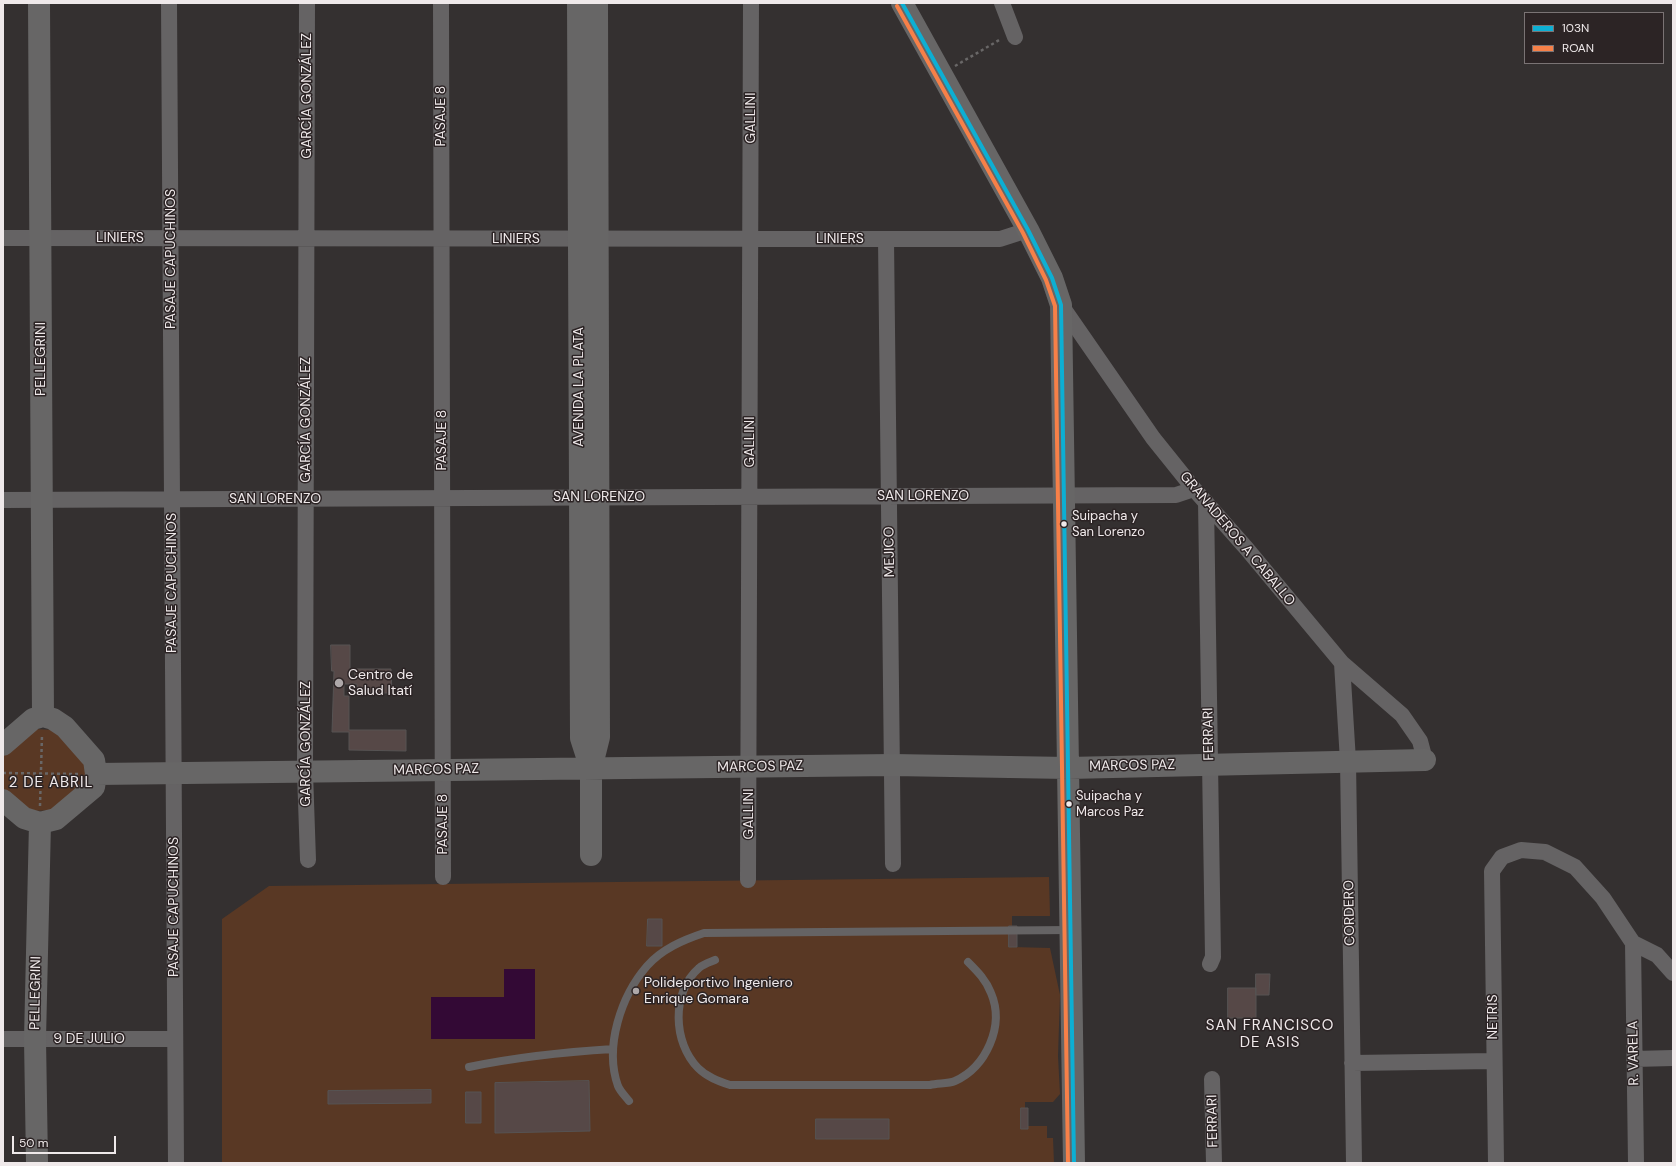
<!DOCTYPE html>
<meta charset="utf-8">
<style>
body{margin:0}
#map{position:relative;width:1676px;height:1166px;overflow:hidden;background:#343030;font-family:"DM Sans",sans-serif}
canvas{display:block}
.frame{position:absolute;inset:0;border:4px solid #efe9ea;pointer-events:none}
.legend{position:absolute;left:1524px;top:12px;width:140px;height:52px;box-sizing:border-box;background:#2c2425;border:1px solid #7a7374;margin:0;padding:5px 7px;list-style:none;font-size:12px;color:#efe9ea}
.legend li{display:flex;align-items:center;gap:8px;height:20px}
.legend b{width:20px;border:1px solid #7a7374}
.scale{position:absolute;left:12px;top:1136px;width:104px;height:18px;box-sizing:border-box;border:2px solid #efe9ea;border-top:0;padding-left:5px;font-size:12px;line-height:14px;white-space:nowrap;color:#efe9ea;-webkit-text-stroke:3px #2c2425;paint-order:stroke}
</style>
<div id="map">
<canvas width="1676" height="1166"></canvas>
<div class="frame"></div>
<ul class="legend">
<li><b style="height:5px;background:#0dafd3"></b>103N</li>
<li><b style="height:5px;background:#f78048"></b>ROAN</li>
</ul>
<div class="scale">50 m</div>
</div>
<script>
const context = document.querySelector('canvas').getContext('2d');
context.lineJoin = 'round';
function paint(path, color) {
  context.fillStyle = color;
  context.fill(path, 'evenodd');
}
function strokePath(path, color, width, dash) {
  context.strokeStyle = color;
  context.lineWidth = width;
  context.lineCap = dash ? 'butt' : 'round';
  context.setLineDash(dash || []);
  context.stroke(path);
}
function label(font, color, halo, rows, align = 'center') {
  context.font = font + ' "DM Sans",sans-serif';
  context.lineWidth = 3;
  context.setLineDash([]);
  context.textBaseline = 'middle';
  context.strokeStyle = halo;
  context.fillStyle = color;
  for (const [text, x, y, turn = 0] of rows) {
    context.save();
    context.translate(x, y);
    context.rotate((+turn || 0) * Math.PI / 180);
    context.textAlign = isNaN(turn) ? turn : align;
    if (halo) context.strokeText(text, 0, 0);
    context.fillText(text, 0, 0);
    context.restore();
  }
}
const green = new Path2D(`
 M 34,729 L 55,730 L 85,760 L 85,782 L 58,810 L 30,811 L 3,789 L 3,756 Z
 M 1049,877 L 1050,916 L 1012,916 L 1012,947 L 1050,948 L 1060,995 L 1058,1056 L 1060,1094 L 1053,1102 L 1025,1102 L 1025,1126 L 1047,1126 L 1047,1138 L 1053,1138 L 1054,1163 L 222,1163 L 222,919 L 269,886 Z`);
const water = new Path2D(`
 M 504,969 L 535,969 L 535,1039 L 431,1039 L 431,997 L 504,997 Z`);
const building = new Path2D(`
 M 331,645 L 350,645 L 350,678 L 355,678 L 355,669 L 391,669 L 392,693 L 357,693 L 357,684 L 344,684 L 344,696 L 349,696 L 349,730 L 406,730 L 406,751 L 349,750 L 349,732 L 332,732 L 334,671 L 332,671 Z
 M 648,919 L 662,919 L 662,946 L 647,946 Z
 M 1009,926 L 1017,926 L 1017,947 L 1009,947 Z
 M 1256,974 L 1270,974 L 1269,995 L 1256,995 Z
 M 1228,988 L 1256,988 L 1256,1018 L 1228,1018 Z
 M 589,1081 L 590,1131 L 495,1133 L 495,1083 Z
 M 431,1090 L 431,1103 L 328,1104 L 328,1091 Z
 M 466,1092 L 481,1092 L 481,1123 L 466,1123 Z
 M 1021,1108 L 1028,1108 L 1028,1129 L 1021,1129 Z
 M 816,1119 L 889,1119 L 889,1139 L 816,1139 Z`);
const path = new Path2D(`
 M 955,66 L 1001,39
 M 3,773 L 78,774
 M 40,806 L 42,735`);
const lane = new Path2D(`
 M 715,960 C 710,962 703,964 699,968 C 671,992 673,1043 698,1068 C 707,1077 718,1081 730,1085 L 930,1085 C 938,1083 948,1084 955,1081 C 986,1067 1005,1026 991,993 C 986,980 978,972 968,962
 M 469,1067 C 517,1057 564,1052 613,1049
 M 629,1101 C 625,1096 620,1091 618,1086 C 604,1047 621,996 647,966 C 662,949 683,940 704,933 L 1070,930`);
const street = new Path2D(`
 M 169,3 L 176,1163
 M 307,3 L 305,772 L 308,860
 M 441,3 L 443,877
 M 1002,3 L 1015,37
 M 3,238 L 1000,239 L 1028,230
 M 886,239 L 893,864
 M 1061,305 L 1153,438 L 1194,489 L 1247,549 L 1342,663 L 1402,715 L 1420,741 L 1425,760
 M 3,500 L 1176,495 L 1194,489
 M 1206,502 L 1213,957 L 1210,964
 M 1342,663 L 1348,761 L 1354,1163
 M 748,880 L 751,3
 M 1633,943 L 1636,1163
 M 3,1039 L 175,1039
 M 1634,1059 L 1673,1058
 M 1352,1063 L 1494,1061
 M 1212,1079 L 1214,1163
 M 1496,1163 L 1492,871 L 1502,857 L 1521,850 L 1545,852 L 1575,867 L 1603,898 L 1633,943 L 1657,955 L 1673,973`);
const secondary = new Path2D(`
 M 39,3 L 43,716
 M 578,3 L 581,738 L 591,769
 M 902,3 L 1028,230 L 1052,278 L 1061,305 L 1074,1163
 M 3,745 L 33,719 L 43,716 L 53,719 L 65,727 L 94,760 L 96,774 L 94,787 L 56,819 L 40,823 L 24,818 L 3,800
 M 96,774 L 893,765 L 1068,768 L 1425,760
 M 591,855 L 591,769 L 599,737 L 597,3
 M 37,1163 L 35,1039 L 40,823`);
const bus1 = new Path2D(`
 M 902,3 L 1028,230 L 1052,278 L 1061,305 L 1074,1163`);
const bus2 = new Path2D(`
 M 897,6 L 1023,233 L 1046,280 L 1055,306 L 1068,1163`);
const markers = [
 [1064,524,3.5,"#efe9ea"],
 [339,683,5,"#aea8a9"],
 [1069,804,3.5,"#efe9ea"],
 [636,991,4,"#aea8a9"]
];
const busNames = [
 ["Suipacha y",1072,517],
 ["San Lorenzo",1072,533],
 ["Suipacha y",1076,797],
 ["Marcos Paz",1076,813]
];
const streetNames = [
 ["GARCÍA GONZÁLEZ",307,96,-90],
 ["PASAJE 8",441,116,-90],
 ["GALLINI",751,118,-90],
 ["LINIERS",120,238],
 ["LINIERS",516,239],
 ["LINIERS",840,239],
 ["PASAJE CAPUCHINOS",171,259,-90],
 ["PELLEGRINI",41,359,-90],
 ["AVENIDA LA PLATA",579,387,-90],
 ["GARCÍA GONZÁLEZ",306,420,-90],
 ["PASAJE 8",442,440,-90],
 ["GALLINI",750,442,-90],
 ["SAN LORENZO",923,496],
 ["SAN LORENZO",599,497],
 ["SAN LORENZO",275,499],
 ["GRANADEROS A CABALLO",1237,539,50],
 ["MEJICO",890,552,-91],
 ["PASAJE CAPUCHINOS",172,583,-90],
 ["FERRARI",1209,734,-91],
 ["GARCÍA GONZÁLEZ",306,744,-90],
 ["MARCOS PAZ",1132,766,-1],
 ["MARCOS PAZ",760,767,-1],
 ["MARCOS PAZ",436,770,-1],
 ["GALLINI",749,814,-90],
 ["PASAJE 8",443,824,-90],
 ["PASAJE CAPUCHINOS",174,907,-90],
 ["CORDERO",1350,913,-91],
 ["PELLEGRINI",36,993,-89],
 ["NETRIS",1493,1017,-90],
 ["9 DE JULIO",89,1039],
 ["R. VARELA",1634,1053,-91],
 ["FERRARI",1213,1121,-91]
];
const poiNames = [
 ["Centro de",348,675],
 ["Salud Itatí",348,691],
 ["Polideportivo Ingeniero",644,983],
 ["Enrique Gomara",644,999]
];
const neighbourhoodNames = [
 ["2 DE ABRIL",51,783],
 ["SAN FRANCISCO",1270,1026],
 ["DE ASIS",1270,1043]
];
paint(green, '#593824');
paint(water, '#330935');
paint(building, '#564847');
strokePath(building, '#565353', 1);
strokePath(path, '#696767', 2.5, [3, 3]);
strokePath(lane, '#656364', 8);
strokePath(street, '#656364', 16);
strokePath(secondary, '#676666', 22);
strokePath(bus1, '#0dafd3', 4);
strokePath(bus2, '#f78048', 4);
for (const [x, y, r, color] of markers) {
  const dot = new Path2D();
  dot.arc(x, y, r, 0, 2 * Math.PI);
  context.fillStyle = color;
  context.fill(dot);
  strokePath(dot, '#2c2425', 1.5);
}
label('13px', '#efe9ea', '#2c2425', busNames, 'left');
label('14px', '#efe9ea', '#2c2425', streetNames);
label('14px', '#efe9ea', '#2c2425', poiNames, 'left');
context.letterSpacing = '1px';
label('15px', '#efe9ea', '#2c2425', neighbourhoodNames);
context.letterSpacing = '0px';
</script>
